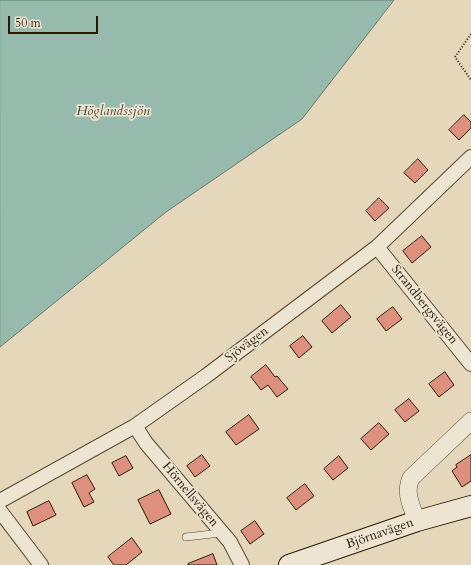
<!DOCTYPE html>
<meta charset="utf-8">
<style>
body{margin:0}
#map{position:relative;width:471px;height:565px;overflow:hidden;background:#e4d7ba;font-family:Cardo,serif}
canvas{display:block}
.scale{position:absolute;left:8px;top:16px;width:90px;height:18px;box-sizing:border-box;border:2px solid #2b1a02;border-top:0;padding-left:5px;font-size:12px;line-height:14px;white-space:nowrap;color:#2b1a02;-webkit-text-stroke:3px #ede5d2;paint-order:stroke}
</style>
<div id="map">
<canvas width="471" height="565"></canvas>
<div class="scale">50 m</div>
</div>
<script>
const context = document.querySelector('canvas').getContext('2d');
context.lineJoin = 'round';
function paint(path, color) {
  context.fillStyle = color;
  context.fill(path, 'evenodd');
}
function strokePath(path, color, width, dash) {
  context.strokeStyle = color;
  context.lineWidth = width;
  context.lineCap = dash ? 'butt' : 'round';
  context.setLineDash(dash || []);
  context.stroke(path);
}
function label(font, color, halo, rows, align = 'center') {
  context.font = font + ' Cardo,serif';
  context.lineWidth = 3.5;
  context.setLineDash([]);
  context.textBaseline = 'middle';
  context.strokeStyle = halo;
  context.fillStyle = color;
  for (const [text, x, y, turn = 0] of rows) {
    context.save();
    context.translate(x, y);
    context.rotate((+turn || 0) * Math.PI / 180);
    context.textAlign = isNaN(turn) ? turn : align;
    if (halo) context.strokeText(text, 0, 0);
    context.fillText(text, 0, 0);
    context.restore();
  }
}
const water = new Path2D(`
 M 0,0 L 394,0 L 302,119 L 166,212 L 0,347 Z`);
const building = new Path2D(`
 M 464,115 L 471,122 L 471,128 L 459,140 L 449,130 Z
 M 418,159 L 428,170 L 415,183 L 404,173 Z
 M 379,198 L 389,208 L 375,221 L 366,211 Z
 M 422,236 L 431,247 L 412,263 L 403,251 Z
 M 341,305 L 351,317 L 332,333 L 322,321 Z
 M 393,307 L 402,319 L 386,331 L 377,319 Z
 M 303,336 L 312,347 L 299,358 L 290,346 Z
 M 266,365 L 275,377 L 277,376 L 288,389 L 277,397 L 268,385 L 261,390 L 251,377 Z
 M 445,372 L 454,385 L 439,397 L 429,384 Z
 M 409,399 L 419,411 L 405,422 L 395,410 Z
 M 249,415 L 259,429 L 236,445 L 226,432 Z
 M 379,423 L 389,434 L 371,450 L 361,439 Z
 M 202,455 L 210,466 L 195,477 L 187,466 Z
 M 471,455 L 471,481 L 462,487 L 452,471 L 457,467 L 456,465 Z
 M 126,456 L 133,468 L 119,476 L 112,463 Z
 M 339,456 L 348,468 L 333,480 L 324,469 Z
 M 87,475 L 95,489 L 89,493 L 94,502 L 84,507 L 72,483 Z
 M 305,484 L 314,496 L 296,510 L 287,498 Z
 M 159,490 L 171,514 L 150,524 L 138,500 Z
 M 49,501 L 56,515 L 33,526 L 27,512 Z
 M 255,521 L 264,534 L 250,544 L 241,531 Z
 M 132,538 L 142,552 L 126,565 L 114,565 L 108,557 Z
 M 213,554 L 217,565 L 188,565 L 188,564 Z`);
const path = new Path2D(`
 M 471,34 L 455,57 L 471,80`);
const service = new Path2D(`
 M 186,537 L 221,533`);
const minor = new Path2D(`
 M 377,247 L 471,364
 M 135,426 L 146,443 L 230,542 L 242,565
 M 0,501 L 135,426 L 206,376 L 377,247 L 471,157
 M 0,511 L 41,565`);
const tertiary = new Path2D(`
 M 417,521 C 412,507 404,493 411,478 L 471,421`);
const secondary = new Path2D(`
 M 289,565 L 417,521 L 471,506`);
const streetNames = [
 ["Strandbergsvägen",424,305,51],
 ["Sjövägen",247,345,-37],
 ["Hörnellsvägen",190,495,50],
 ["Björnavägen",380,534,-19]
];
const waterNames = [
 ["Höglandssjön",113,112]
];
paint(water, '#96baac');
strokePath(water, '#6b7a68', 1);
paint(building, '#dd907d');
strokePath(building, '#2b1a02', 1);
strokePath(service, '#594930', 8);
strokePath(minor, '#594930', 16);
strokePath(tertiary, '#594930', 18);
strokePath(secondary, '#2b1a02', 22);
strokePath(path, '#2b1a02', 2, [1, 2]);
strokePath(service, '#ede5d2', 7);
strokePath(minor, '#ede5d2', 14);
strokePath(tertiary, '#ede5d2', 17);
strokePath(secondary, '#ede5d2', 20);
label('13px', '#2b1a02', '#ede5d2', streetNames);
label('italic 14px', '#4b4a35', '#ede5d2', waterNames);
</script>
